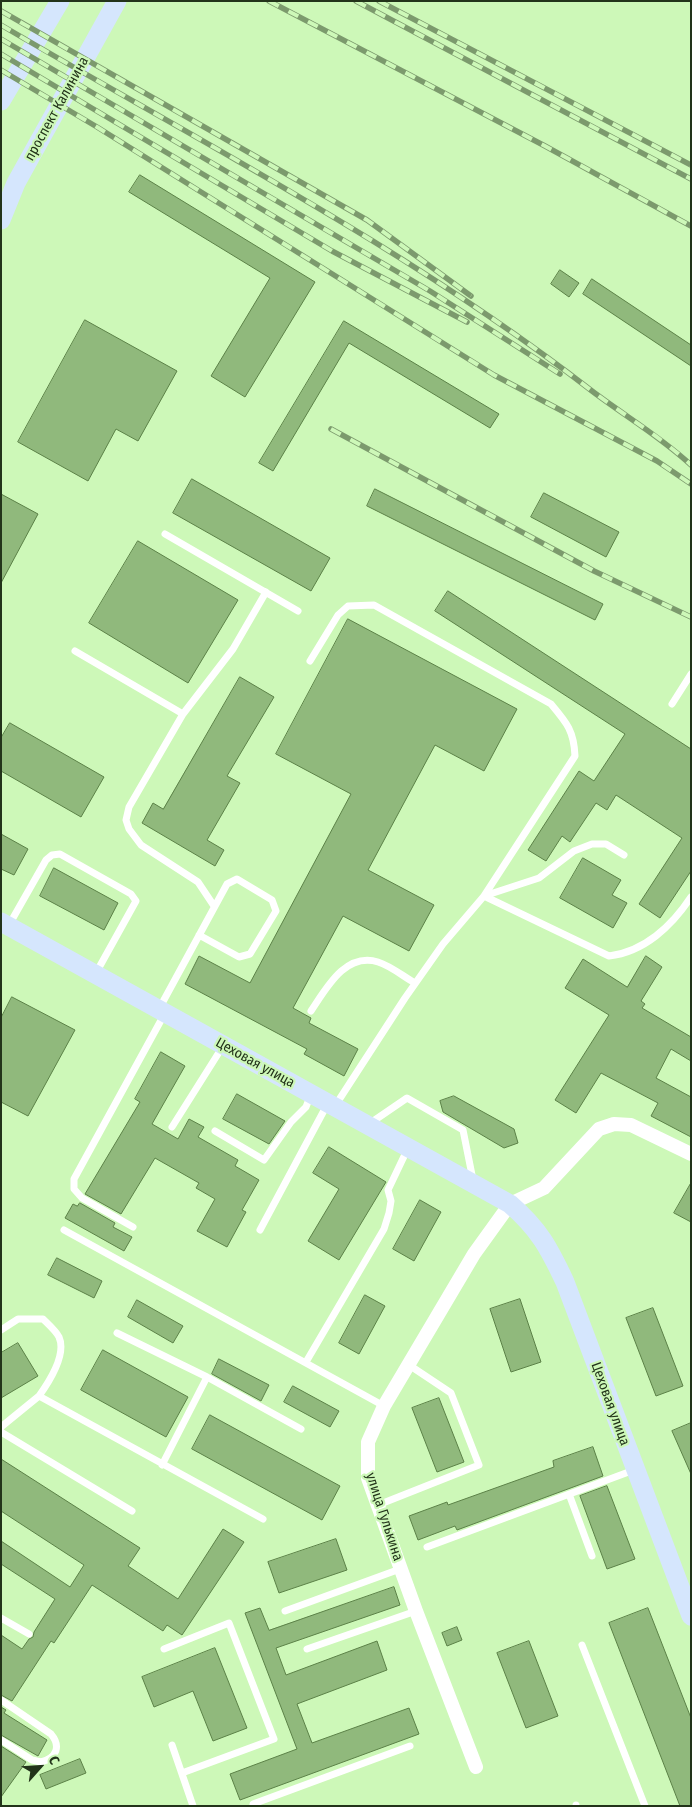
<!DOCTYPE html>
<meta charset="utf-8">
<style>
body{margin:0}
#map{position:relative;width:692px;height:1807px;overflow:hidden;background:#cdf8b8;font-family:"Fira Sans Condensed",sans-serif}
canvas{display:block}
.frame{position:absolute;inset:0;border:2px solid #22331a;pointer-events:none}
.north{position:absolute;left:15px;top:1742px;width:50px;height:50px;-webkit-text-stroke:4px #cdf8b8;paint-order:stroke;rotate:64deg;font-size:14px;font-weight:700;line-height:20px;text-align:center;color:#22331a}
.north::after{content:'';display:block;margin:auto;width:18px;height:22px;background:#22331a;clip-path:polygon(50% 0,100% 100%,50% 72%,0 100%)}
</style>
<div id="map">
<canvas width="692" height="1807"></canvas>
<div class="frame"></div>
<div class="north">С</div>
</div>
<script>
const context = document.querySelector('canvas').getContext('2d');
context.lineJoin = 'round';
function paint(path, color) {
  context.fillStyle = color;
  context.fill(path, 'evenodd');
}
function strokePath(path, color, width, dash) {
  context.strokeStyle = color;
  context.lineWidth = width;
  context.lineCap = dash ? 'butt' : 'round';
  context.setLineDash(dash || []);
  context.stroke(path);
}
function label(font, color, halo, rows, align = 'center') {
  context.font = font + ' "Fira Sans Condensed",sans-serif';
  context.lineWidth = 4.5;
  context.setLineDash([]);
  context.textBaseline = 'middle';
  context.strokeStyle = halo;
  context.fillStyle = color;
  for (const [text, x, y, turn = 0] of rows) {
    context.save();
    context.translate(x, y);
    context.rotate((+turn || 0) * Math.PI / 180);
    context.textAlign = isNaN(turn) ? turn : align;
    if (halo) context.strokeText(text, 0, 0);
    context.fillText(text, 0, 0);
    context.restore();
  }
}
const building = new Path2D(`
 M 140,175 L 315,282 L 245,397 L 211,376 L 270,278 L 129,192 Z
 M 560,270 L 579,283 L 569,297 L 551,284 Z
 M 592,279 L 691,345 L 691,366 L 583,294 Z
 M 85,320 L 177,371 L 138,441 L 116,429 L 88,481 L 18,442 Z
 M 344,321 L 499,414 L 490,428 L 349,343 L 273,471 L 259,463 Z
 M 192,479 L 330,558 L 311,591 L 173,513 Z
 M 375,489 L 603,604 L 595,620 L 367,506 Z
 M 544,493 L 619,532 L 606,557 L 531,517 Z
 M 1,494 L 38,514 L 1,583 Z
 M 138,541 L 238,600 L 188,683 L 89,623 Z
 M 448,591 L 691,749 L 691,871 L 660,918 L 639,904 L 682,838 L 616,795 L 607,810 L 596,803 L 570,842 L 562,836 L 546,861 L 528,850 L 579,771 L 594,781 L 625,734 L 435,611 Z
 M 348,619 L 517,709 L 484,771 L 435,745 L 368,870 L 434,905 L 409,951 L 343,916 L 293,1008 L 311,1018 L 309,1023 L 358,1049 L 344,1076 L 304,1054 L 307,1049 L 185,984 L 199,956 L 250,983 L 351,794 L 276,754 Z
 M 240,677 L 274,697 L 227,776 L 240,783 L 207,840 L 224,850 L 215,866 L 142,823 L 153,803 L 163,809 Z
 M 10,723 L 104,777 L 81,817 L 1,771 L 1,738 Z
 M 1,834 L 28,849 L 14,875 L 1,869 Z
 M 583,858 L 621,880 L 612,895 L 627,903 L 613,928 L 560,898 Z
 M 54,868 L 118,903 L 104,930 L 40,896 Z
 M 646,956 L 662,967 L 641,1001 L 645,1004 L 642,1008 L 691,1037 L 691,1061 L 671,1049 L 656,1078 L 691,1097 L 691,1137 L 651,1116 L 658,1103 L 601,1073 L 576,1113 L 555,1100 L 609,1015 L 565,988 L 583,959 L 627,987 Z
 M 12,997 L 75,1030 L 28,1116 L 1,1102 L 1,1018 Z
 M 161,1052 L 185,1066 L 152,1124 L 178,1139 L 189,1119 L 204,1127 L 198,1137 L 238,1160 L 235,1166 L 259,1180 L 242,1210 L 246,1212 L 227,1247 L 197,1231 L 215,1199 L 196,1188 L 199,1183 L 155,1158 L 121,1214 L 85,1194 L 140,1102 L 135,1099 Z
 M 237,1094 L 285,1121 L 269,1144 L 223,1119 Z
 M 454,1096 L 514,1129 L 518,1143 L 504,1148 L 443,1112 L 440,1101 Z
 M 329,1147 L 386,1182 L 339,1260 L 308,1241 L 339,1189 L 313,1173 Z
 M 691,1183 L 691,1222 L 674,1213 Z
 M 420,1200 L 441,1212 L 414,1261 L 393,1249 Z
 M 80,1203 L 115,1223 L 113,1227 L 132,1237 L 124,1251 L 65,1218 L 73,1204 L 77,1206 Z
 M 57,1258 L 102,1281 L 94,1298 L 48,1275 Z
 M 365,1295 L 385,1306 L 359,1354 L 339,1343 Z
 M 520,1299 L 541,1362 L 511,1372 L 490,1309 Z
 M 137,1300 L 183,1326 L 173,1343 L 128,1317 Z
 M 653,1308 L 683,1386 L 656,1396 L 626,1318 Z
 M 18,1343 L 38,1376 L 1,1398 L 1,1353 Z
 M 103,1350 L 188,1397 L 166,1437 L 81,1390 Z
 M 219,1359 L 269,1385 L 261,1401 L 212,1374 Z
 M 293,1386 L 339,1411 L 330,1427 L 284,1402 Z
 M 439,1398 L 464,1462 L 437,1472 L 412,1408 Z
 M 210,1415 L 340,1486 L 322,1520 L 192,1449 Z
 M 691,1423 L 691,1474 L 672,1431 Z
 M 593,1447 L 603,1476 L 457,1530 L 455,1526 L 418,1540 L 409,1516 L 447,1502 L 448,1505 L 554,1467 L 553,1461 Z
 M 1,1459 L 140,1548 L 128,1566 L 178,1599 L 223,1529 L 244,1542 L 182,1635 L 167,1625 L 163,1631 L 92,1585 L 54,1643 L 51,1641 L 12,1701 L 1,1695 L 1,1635 L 22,1649 L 29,1639 L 33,1637 L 34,1632 L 55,1599 L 1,1564 L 1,1541 L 70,1587 L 84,1565 L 1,1511 Z
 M 607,1486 L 635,1559 L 607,1569 L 580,1496 Z
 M 336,1539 L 347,1570 L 279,1593 L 268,1562 Z
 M 394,1587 L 400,1605 L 276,1648 L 286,1675 L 377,1641 L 387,1670 L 297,1704 L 312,1743 L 409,1708 L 419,1734 L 240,1800 L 230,1774 L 297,1749 L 245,1613 L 260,1608 L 269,1630 Z
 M 648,1608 L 691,1718 L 691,1806 L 680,1806 L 609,1623 Z
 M 457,1627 L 462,1640 L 447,1646 L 442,1633 Z
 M 529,1641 L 558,1716 L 526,1728 L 497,1653 Z
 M 215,1648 L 247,1728 L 213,1741 L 193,1691 L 154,1707 L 142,1677 Z
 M 1,1707 L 6,1710 L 4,1713 L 47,1740 L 38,1756 L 1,1735 Z
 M 1,1746 L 26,1762 L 1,1797 Z
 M 80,1759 L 86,1773 L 46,1789 L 40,1775 Z`);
const lane = new Path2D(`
 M 165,534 L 298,611
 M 75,651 L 183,714
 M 310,661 L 338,615 L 348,606 L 374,605 L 551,704 C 567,723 574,731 575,756 L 484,896 L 443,944 L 405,998 L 335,1106
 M 672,704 L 691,674
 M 624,855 L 606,844 L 592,844 L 574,851 L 539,878 L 484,896 L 609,956 C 644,952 672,926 691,897
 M 214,906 L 198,882 L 141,845 L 129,829 L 126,820 L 129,807 L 183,714 L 233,649 L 266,592
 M 9,925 L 46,860 L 52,855 L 60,854 L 131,894 L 136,901 L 96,973
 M 159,1009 L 227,884 L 237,879 L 272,900 L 276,911 L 250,954 L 239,957 L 199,935
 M 311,1011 C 326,989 345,952 378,962 C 391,966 404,977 415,983
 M 369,1124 L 407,1098 L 463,1130 L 473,1180
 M 172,1127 L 223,1046
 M 215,1131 L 264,1160 L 291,1122 L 306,1107 L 311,1094
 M 133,1227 L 82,1198 L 74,1189 L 74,1179 L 165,1013
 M 64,1230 L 384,1406
 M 260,1230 L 328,1103
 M 1,1330 L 18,1319 L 43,1319 C 48,1324 56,1331 59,1337 C 67,1355 49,1382 39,1396
 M 117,1333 L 207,1377 L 301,1429
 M 306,1362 L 384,1229 L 389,1213 L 391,1201 L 388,1190 L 408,1148
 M 1,1427 L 39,1396 L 263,1519
 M 1,1432 L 132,1511
 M 162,1465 L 207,1377
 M 569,1494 L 592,1556
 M 378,1505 L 479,1465 L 451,1393 L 409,1365
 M 427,1547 L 634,1470
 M 285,1611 L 400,1569
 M 1,1618 L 29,1634
 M 582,1645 L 645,1806
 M 164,1649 L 229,1623 L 274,1739 L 182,1773
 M 307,1649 L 416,1611
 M 1,1700 L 51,1734 C 61,1746 57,1758 41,1762 L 32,1760 L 1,1740
 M 172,1745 L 193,1806
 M 576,1805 L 576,1806
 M 253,1806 L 253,1804 L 410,1746`);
const street = new Path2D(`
 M 476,1767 L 416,1611 L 368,1478 L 368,1442 L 384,1406 L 474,1254 L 510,1204 L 544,1188 L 599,1129 L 614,1124 L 631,1125 L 691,1154`);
const secondary = new Path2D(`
 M 1,101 L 60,1
 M 1,220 L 16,183 L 117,1
 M 1,922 L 510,1204 C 539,1229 549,1248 565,1282 L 691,1616`);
const rail = new Path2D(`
 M 269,1 L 545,146 L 691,226
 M 356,1 L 691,179
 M 379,1 L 691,165
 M 1,11 L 367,220 L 471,296
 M 1,25 C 202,143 407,248 592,391 C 625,416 661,437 691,465
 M 1,39 L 430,291 L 560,374
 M 1,54 L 332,251 L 467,322
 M 1,70 L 97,127 L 494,375 L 657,461 L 691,484
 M 331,429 L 594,571 L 691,617`);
const streetNames = [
 ["проспект Калинина",57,109,-61],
 ["Цеховая улица",255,1063,29],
 ["Цеховая улица",610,1404,70],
 ["улица Гулькина",384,1517,72]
];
paint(building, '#90b97c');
strokePath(building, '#5b8147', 1);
strokePath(lane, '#fff', 7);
strokePath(street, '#fff', 14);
strokePath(secondary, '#d5e6fd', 19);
strokePath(rail, '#7c9a6d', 5.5);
strokePath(rail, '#cdf8b8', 4, [11]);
label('14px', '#22331a', '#cdf8b8', streetNames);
</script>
